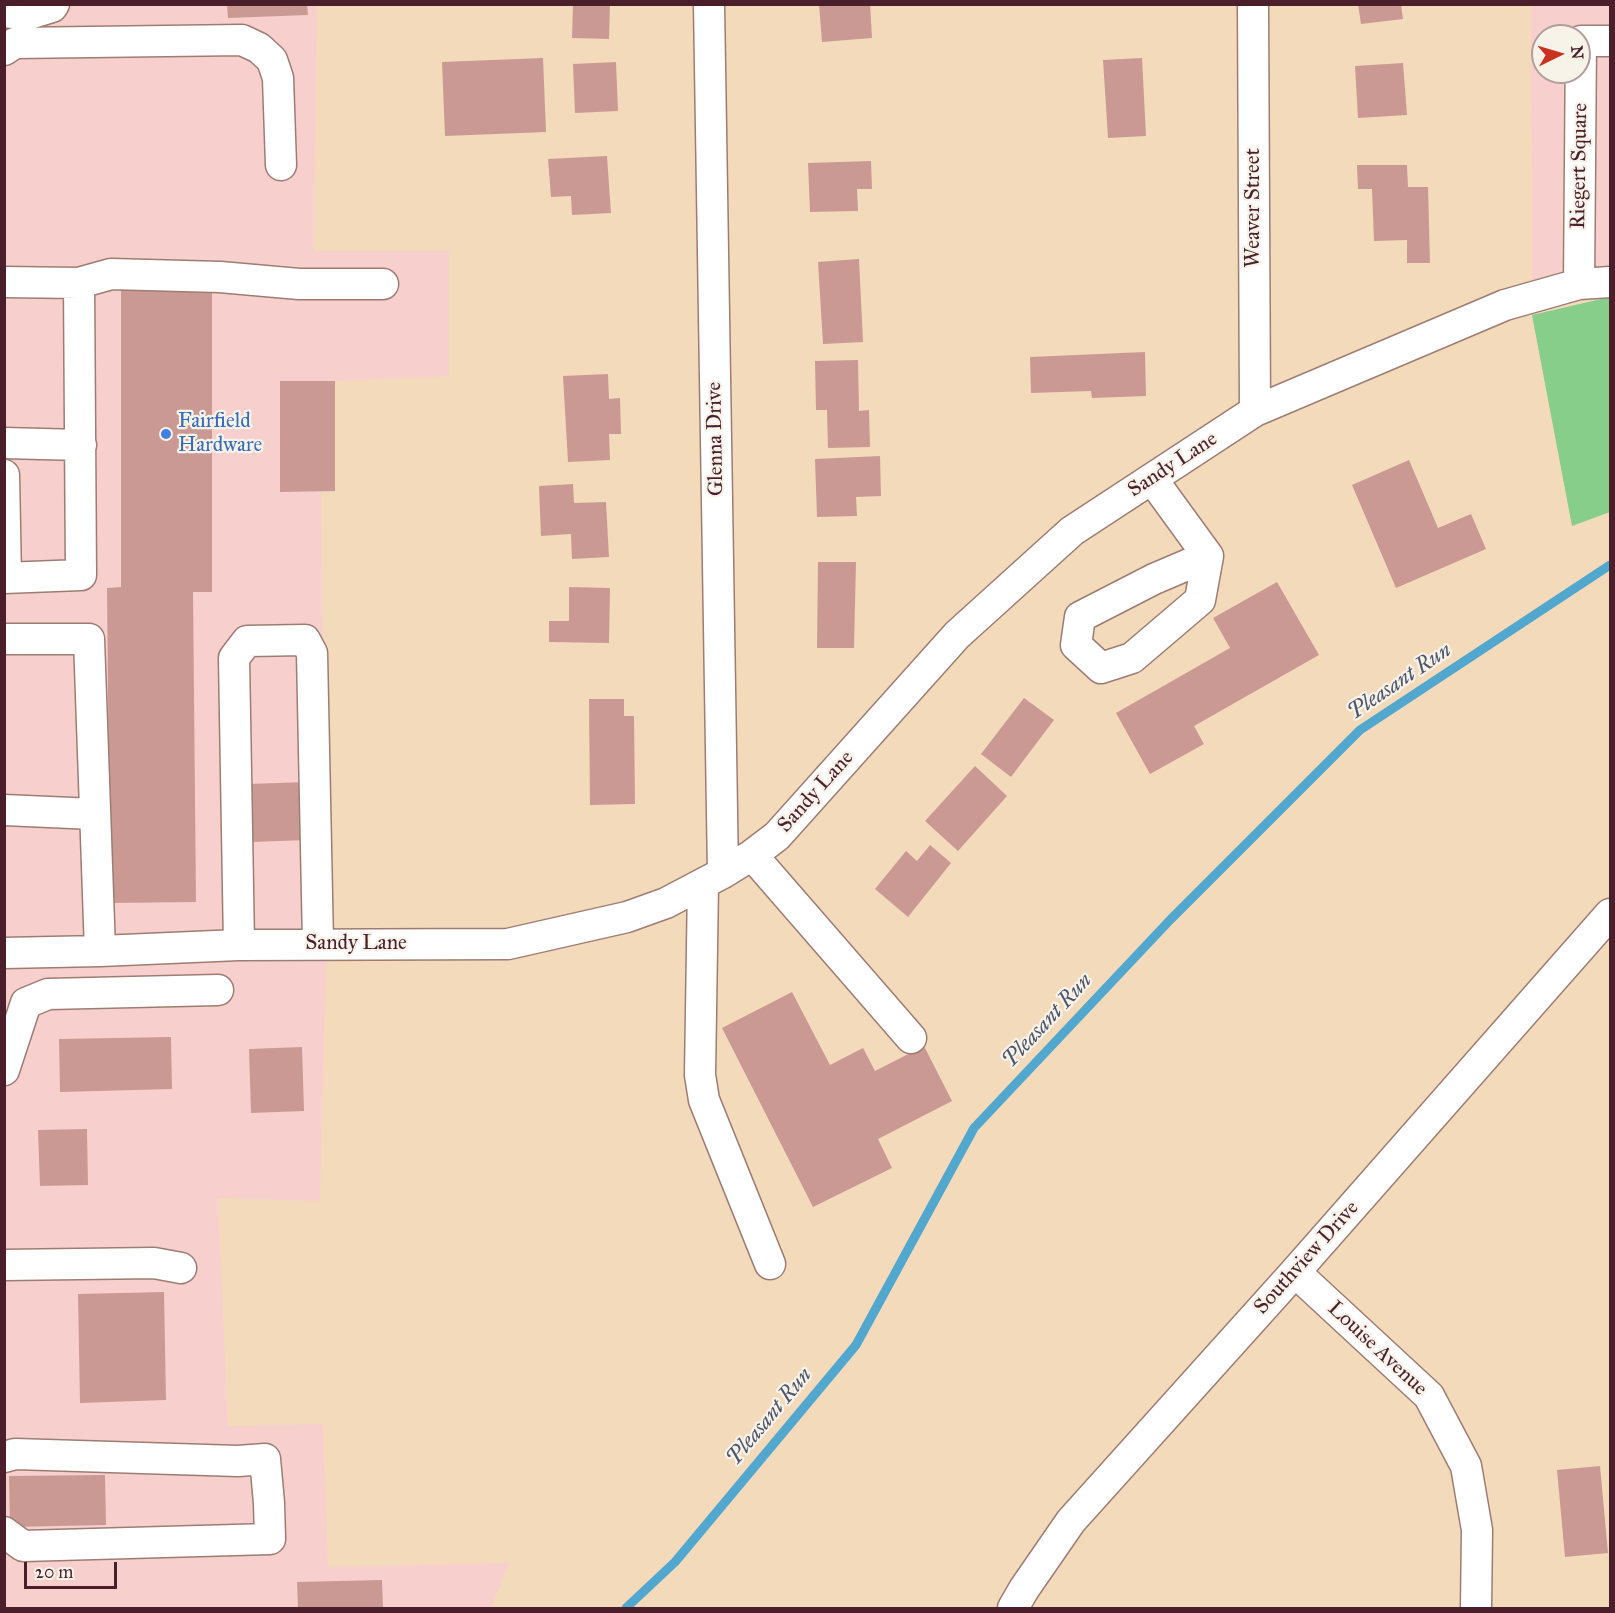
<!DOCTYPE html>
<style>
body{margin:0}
#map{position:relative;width:1615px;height:1613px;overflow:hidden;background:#f3dabb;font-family:"IM FELL Great Primer",serif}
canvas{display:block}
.frame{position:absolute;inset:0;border:6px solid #4a1f2b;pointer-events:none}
.north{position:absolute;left:1531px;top:24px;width:60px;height:60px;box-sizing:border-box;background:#f7f3e8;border:2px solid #b29e9c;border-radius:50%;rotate:85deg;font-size:16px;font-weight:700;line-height:24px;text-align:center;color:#4a1f2b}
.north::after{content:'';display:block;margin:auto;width:21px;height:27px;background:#c8321e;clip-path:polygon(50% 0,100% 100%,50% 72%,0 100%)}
.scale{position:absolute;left:24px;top:1562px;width:93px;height:27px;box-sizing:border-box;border:3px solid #4a1f2b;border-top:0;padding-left:8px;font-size:18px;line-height:21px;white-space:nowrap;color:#4a1f2b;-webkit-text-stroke:4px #f7f3e8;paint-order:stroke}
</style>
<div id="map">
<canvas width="1615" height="1613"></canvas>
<div class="frame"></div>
<div class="north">N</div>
<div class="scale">20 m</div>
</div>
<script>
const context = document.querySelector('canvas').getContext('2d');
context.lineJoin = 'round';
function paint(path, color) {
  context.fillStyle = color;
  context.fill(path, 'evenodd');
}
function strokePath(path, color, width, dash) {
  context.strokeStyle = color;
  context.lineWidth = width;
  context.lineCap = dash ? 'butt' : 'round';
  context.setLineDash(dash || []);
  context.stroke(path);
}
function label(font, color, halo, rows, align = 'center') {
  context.font = font + ' "IM FELL Great Primer",serif';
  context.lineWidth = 4.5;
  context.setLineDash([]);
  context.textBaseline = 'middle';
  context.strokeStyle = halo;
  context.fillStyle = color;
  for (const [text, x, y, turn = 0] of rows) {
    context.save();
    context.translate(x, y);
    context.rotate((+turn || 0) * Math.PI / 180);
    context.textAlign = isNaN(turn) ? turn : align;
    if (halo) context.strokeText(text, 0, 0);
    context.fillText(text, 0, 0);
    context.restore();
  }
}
const built = new Path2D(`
 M 5,5 L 317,5 L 314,251 L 449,251 L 449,376 L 335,381 L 335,491 L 321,492 L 327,926 L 320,1201 L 218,1198 L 228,1426 L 323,1424 L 328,1567 L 509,1563 L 491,1608 L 5,1608 Z
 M 1531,5 L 1610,5 L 1610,275 L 1532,283 ZM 1543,36 L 1579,36 L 1579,72 L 1543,72 Z`);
const green = new Path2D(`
 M 1610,297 L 1610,512 L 1572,526 L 1532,315 Z`);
const stream = new Path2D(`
 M 626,1608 L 675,1562 L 856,1345 L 974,1128 L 1170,920 L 1360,730 L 1610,565`);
const building = new Path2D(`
 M 227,4 L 307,4 L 308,15 L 228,18 Z
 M 573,4 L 610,4 L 609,39 L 572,38 Z
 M 819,4 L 870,4 L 872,38 L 822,42 Z
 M 1358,4 L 1401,4 L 1403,19 L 1361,24 Z
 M 543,58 L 546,132 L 445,136 L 442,62 Z
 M 1142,58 L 1146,136 L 1108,138 L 1103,60 Z
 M 616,62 L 618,111 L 575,113 L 573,64 Z
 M 1403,63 L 1407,115 L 1358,118 L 1355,66 Z
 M 607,156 L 611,213 L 572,215 L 571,196 L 551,197 L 548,159 Z
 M 871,161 L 872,189 L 857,189 L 858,211 L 810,212 L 808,163 Z
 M 1357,165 L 1407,165 L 1408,187 L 1428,187 L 1430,263 L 1407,263 L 1407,240 L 1374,241 L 1372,189 L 1358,189 Z
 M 859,259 L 863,342 L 823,344 L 818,262 Z
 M 121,285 L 212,285 L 212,592 L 193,592 L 196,902 L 110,903 L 107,588 L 121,587 Z
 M 1145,352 L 1146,396 L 1092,398 L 1091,391 L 1031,393 L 1030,357 Z
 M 858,360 L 859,411 L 869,410 L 870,447 L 828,448 L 827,410 L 816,410 L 815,361 Z
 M 608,374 L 609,399 L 620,398 L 621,434 L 609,434 L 610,460 L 568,462 L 563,376 Z
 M 280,381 L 335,381 L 335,491 L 280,492 Z
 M 880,456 L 881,496 L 856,497 L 857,516 L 817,517 L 815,459 Z
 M 1409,460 L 1438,528 L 1471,514 L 1486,549 L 1396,588 L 1352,485 Z
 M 573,484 L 574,503 L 606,502 L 609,557 L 572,559 L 571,534 L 541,536 L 539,486 Z
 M 818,562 L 856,562 L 854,648 L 817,648 Z
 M 1277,582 L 1319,655 L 1194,726 L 1204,744 L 1150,774 L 1116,713 L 1230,648 L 1213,618 Z
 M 569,587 L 610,588 L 609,643 L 549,642 L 549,621 L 569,621 Z
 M 1024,698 L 1054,720 L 1011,777 L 981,754 Z
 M 589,699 L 624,699 L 624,716 L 634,716 L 635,804 L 590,805 Z
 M 975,766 L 1007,796 L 958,851 L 925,821 Z
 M 306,782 L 308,840 L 250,842 L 248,784 Z
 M 930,845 L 951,863 L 908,917 L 875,889 L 906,851 L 917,861 Z
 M 792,992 L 830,1065 L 863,1048 L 875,1071 L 924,1046 L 952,1101 L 878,1139 L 892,1168 L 813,1207 L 722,1028 Z
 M 171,1037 L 172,1089 L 60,1092 L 59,1039 Z
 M 302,1047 L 304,1111 L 251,1113 L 249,1049 Z
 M 87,1129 L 88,1185 L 40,1186 L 38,1130 Z
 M 164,1292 L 166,1400 L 80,1403 L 78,1294 Z
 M 1600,1466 L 1608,1553 L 1565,1557 L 1557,1470 Z
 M 105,1475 L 106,1525 L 10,1527 L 9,1476 Z
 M 382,1580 L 383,1608 L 298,1608 L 297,1582 Z`);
const minor = new Path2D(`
 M 709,4 L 723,873
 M 1253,4 L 1255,411
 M 4,12 L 26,15 L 52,7 L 54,4
 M 4,50 L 15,43 L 242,40 L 259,48 L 272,60 L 278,78 L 281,165
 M 4,282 L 79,283 L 81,575 L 4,578
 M 79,283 L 111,274 L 220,277 L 299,284 L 383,284
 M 1579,284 L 1581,41 L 1610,41
 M 4,443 L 81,445
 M 4,475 L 6,578
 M 1152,479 L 1208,556 L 1200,600 L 1132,658 L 1101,668 L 1076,645 L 1080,617 L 1154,579 L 1208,556
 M 4,639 L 89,639 L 100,951
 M 4,810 L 94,814
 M 752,855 L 911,1038
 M 703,884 L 700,1075 L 704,1100 L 770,1264
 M 239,945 L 234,658 L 247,641 L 305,640 L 312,653 L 318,944
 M 4,953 L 100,951 L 239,945 L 508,944 L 627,917 L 666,903 L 723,873 L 752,855 L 777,836 L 957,635 L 1072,531 L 1255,411 L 1505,305 L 1579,284 L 1610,282
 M 4,1070 L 26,1003 L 48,994 L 218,990
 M 4,1265 L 154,1263 L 181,1268
 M 1295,1272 L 1429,1396 L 1466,1466 L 1477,1530 L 1476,1608
 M 4,1457 L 15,1454 L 238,1461 L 265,1459 L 269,1503 L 270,1539 L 23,1546 L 4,1532
 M 1013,1608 L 1024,1589 L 1071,1521 L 1295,1272 L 1610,914`);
const markers = [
 [166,434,6,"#3f7fe0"]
];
const streetNames = [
 ["Riegert Square",1580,166,-89],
 ["Weaver Street",1254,208,-90],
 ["Glenna Drive",716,439,-91],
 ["Sandy Lane",1173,465,-33],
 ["Sandy Lane",816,792,-48],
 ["Sandy Lane",356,944],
 ["Southview Drive",1307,1258,-48],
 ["Louise Avenue",1377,1349,43]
];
const shopNames = [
 ["Fairfield",178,422],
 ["Hardware",178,446]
];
const waterNames = [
 ["Pleasant Run",1400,682,-34],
 ["Pleasant Run",1048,1021,-47],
 ["Pleasant Run",770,1417,-50]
];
paint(built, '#f7d0cd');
paint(green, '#86ce89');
strokePath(stream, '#51a7cd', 9);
paint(building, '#cb9994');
strokePath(minor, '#9e7c73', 33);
strokePath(minor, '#fff', 30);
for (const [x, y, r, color] of markers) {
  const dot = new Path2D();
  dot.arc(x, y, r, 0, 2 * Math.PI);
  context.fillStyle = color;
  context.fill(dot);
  strokePath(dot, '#f7f3e8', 2);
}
label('21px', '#4a1f2b', '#f7f3e8', streetNames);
label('21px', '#366cbe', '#f7f3e8', shopNames, 'left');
label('italic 22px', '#4d556c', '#f7f3e8', waterNames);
</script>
